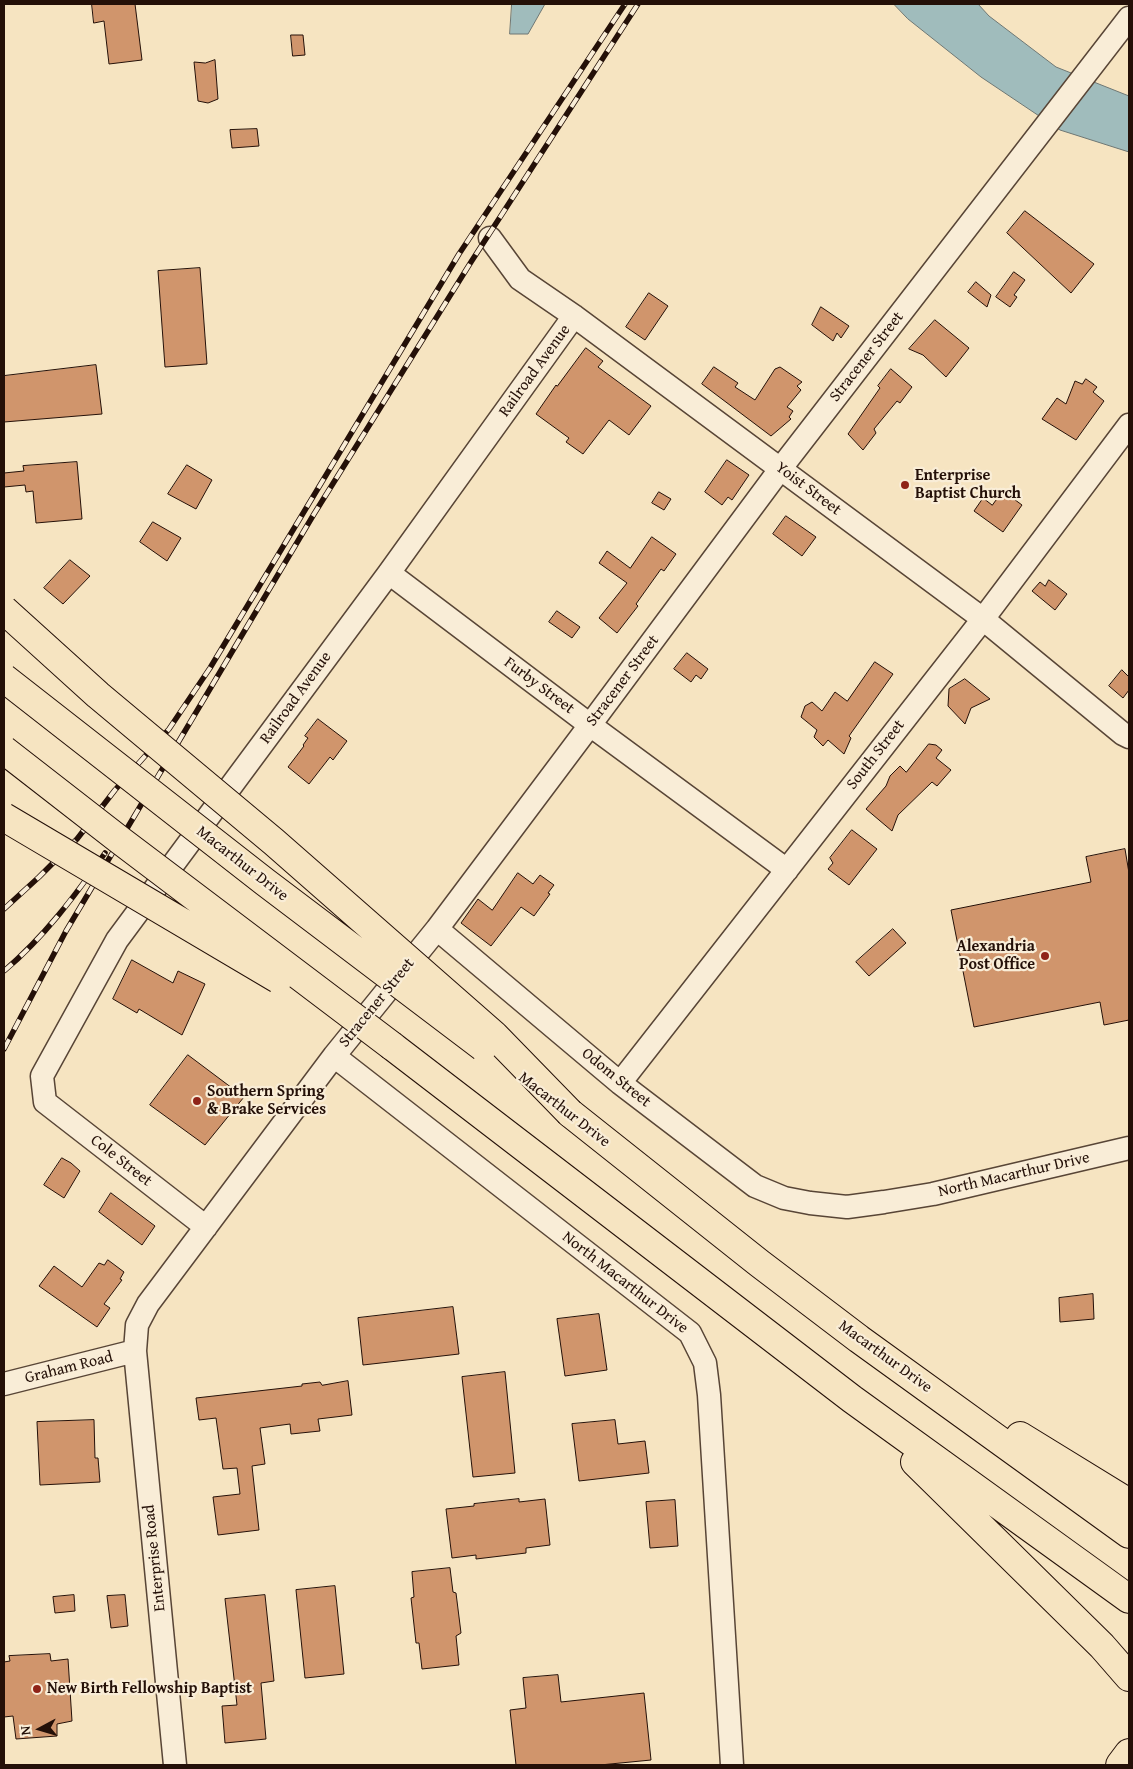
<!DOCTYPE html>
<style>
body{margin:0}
#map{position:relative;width:1133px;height:1769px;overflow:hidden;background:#f6e4c1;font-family:"Gentium Book Plus",serif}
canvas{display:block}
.frame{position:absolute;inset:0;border:5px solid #241008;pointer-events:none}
.north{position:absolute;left:15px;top:1704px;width:50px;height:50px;-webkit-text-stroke:4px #f9edd7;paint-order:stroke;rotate:264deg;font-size:14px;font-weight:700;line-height:20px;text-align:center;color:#241008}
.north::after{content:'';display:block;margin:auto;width:18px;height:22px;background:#241008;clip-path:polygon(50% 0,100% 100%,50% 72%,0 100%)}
</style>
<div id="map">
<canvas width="1133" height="1769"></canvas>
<div class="frame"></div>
<div class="north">N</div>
</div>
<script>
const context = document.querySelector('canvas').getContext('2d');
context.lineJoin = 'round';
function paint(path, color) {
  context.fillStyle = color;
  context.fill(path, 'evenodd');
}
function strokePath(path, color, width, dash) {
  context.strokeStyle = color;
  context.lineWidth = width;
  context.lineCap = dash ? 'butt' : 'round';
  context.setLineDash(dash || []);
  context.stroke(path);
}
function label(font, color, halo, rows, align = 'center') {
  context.font = font + ' "Gentium Book Plus",serif';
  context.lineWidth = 4.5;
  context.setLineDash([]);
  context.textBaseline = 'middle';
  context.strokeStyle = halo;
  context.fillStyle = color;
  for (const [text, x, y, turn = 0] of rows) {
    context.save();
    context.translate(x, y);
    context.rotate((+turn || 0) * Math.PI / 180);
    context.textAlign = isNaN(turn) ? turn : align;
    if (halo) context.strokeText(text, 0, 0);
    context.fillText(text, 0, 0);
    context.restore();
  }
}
const water = new Path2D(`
 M 512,4 L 545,4 L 528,34 L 510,34 Z
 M 894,4 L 978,4 L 989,16 L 1056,67 L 1129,96 L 1129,152 L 1060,130 L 981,77 L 908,19 Z`);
const building = new Path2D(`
 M 92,4 L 135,4 L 142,60 L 109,64 L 104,21 L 94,23 Z
 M 291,35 L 303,35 L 305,55 L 293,56 Z
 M 215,60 L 218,99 L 208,103 L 198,101 L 194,62 L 205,63 Z
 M 257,129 L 259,146 L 232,148 L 230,130 Z
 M 1025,211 L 1094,264 L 1071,293 L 1007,233 Z
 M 200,268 L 207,364 L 165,367 L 158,271 Z
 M 1014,272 L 1025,280 L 1014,295 L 1017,297 L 1010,307 L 996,297 Z
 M 976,282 L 991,295 L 987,307 L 968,292 Z
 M 649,293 L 668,306 L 645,340 L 626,327 Z
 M 821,307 L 849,326 L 841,338 L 837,333 L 833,341 L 812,325 Z
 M 935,320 L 969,348 L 946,377 L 923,355 L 909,349 Z
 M 586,348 L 603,361 L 598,367 L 651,406 L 629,435 L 609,420 L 583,454 L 566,442 L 569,438 L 536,414 L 556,385 L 557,386 Z
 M 96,365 L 102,414 L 4,422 L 4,376 Z
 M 714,367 L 738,383 L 735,387 L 755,400 L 775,369 L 780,367 L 802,382 L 797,386 L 801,390 L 787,407 L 793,411 L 789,417 L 791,419 L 771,436 L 702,384 Z
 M 891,369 L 912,387 L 900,403 L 897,401 L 874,429 L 876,433 L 863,450 L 848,434 L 880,388 L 878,386 Z
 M 1086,379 L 1097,387 L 1093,392 L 1104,401 L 1076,440 L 1042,419 L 1057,398 L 1066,404 L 1075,381 L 1082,384 Z
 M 727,460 L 749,475 L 732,500 L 728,497 L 722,505 L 705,492 Z
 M 77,462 L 82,519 L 36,523 L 33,491 L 26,492 L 25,485 L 4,487 L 4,473 L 24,471 L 23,466 Z
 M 187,465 L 212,480 L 196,509 L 168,494 Z
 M 1003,491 L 1022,505 L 1003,532 L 974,511 L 983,498 L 992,505 Z
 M 659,492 L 671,499 L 664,510 L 652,503 Z
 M 786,516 L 816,537 L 802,556 L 773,534 Z
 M 153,522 L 181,538 L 167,561 L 140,542 Z
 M 652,537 L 676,554 L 664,571 L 661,569 L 636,604 L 638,606 L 617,633 L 599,618 L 627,583 L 599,563 L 607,551 L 630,568 Z
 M 70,560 L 90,576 L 63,604 L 44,588 Z
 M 1049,580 L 1067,594 L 1055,610 L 1032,591 L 1040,582 L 1045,586 Z
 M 557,611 L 580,627 L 572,638 L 549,622 Z
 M 687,653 L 708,669 L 701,679 L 696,675 L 691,682 L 674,669 Z
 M 875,662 L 893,674 L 849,736 L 851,738 L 844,754 L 828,740 L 823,746 L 814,737 L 817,730 L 801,717 L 805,706 L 812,702 L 822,711 L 835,692 L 847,701 Z
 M 1122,670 L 1129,677 L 1129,690 L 1123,698 L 1109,686 Z
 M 965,679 L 990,699 L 971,708 L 965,724 L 948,706 L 949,689 Z
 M 318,719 L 347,741 L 333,760 L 330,757 L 309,784 L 288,767 L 304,746 L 303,745 L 308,738 L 305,736 Z
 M 929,744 L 936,745 L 942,750 L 936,758 L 951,770 L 937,786 L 932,782 L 898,815 L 892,831 L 866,809 L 886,786 L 890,776 L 900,766 L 906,772 Z
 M 852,830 L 877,849 L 849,885 L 828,869 L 833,863 L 830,858 Z
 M 1125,849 L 1129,873 L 1129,1020 L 1104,1025 L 1100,1002 L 974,1027 L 951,910 L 1091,882 L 1086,857 Z
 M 518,873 L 533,884 L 540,875 L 554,885 L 548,893 L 550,894 L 534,916 L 521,907 L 491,946 L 461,923 L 478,899 L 492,910 Z
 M 893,929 L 906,943 L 869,976 L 856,962 Z
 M 132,960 L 173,983 L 178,971 L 205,984 L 182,1035 L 139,1009 L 137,1013 L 113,999 Z
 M 188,1055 L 244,1097 L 205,1145 L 150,1105 Z
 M 62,1158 L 71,1163 L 80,1171 L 64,1198 L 44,1185 Z
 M 111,1193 L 155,1226 L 142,1245 L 99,1212 Z
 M 108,1260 L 124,1272 L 120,1279 L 122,1280 L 104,1304 L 110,1308 L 97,1327 L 39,1286 L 54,1266 L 82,1287 L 99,1263 L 104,1265 Z
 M 1093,1294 L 1094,1319 L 1060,1322 L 1059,1298 Z
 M 453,1307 L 459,1354 L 363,1365 L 358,1318 Z
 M 599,1314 L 607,1370 L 565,1376 L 557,1319 Z
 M 505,1372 L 515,1473 L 473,1477 L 462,1377 Z
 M 348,1381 L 352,1415 L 318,1419 L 320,1431 L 291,1434 L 290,1424 L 260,1428 L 265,1464 L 252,1466 L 259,1530 L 218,1535 L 213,1497 L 240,1494 L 237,1468 L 223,1469 L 216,1418 L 199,1420 L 196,1398 L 302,1386 L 302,1384 L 320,1382 L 322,1385 Z
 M 94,1420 L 95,1458 L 98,1458 L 100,1482 L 40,1485 L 37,1422 Z
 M 615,1420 L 618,1444 L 645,1441 L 649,1473 L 579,1481 L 572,1424 Z
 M 519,1499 L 519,1502 L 545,1499 L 550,1545 L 526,1548 L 526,1553 L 476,1559 L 476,1555 L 452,1558 L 446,1509 L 474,1506 L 474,1504 Z
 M 675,1500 L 678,1546 L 650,1548 L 646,1502 Z
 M 450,1568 L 453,1592 L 456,1593 L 461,1633 L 456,1636 L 459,1665 L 422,1669 L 419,1643 L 416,1643 L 411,1598 L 414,1597 L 412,1572 Z
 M 335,1586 L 344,1674 L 305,1678 L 296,1590 Z
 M 74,1595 L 75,1611 L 55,1613 L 53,1597 Z
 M 125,1595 L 128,1626 L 111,1628 L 107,1596 Z
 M 265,1595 L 274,1681 L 261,1683 L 266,1739 L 225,1743 L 222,1706 L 237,1705 L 225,1599 Z
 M 50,1654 L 51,1661 L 68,1659 L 72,1721 L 57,1724 L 57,1736 L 16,1739 L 13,1716 L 4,1717 L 4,1662 L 10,1661 L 9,1656 Z
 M 558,1675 L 561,1702 L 644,1693 L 651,1760 L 600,1765 L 516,1765 L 510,1710 L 526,1708 L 523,1678 Z`);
const minor = new Path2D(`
 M 490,238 L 520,279 L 574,316 L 983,619 L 1123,734 L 1129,737
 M 389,573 L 590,725 L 787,870
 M 437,929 L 620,1083 L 755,1186 L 784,1198 L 810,1203 L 847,1207 L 884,1202 L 933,1194 L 1129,1148
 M 334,1056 L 690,1333 L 705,1363 L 709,1395 L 732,1765
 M 620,1083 L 983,619 L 1129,425
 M 206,1227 L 45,1102 L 42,1076 L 117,940 L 389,573 L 574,316
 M 4,1384 L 135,1351
 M 175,1765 L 135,1351 L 137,1325 L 148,1304 L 334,1056 L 437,929 L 590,725 L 781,468 L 1129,18`);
const major = new Path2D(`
 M 1120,1765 L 1129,1753`);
const highway = new Path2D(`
 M 392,1046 L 852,1399 L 1129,1599
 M 570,1113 L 759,1263 L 859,1339 L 1129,1534
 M 1020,1436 L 1129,1503
 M 915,1462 L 1102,1646 L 1129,1677`);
const rail = new Path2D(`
 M 4,909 L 39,877 L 77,839 L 115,790 L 169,729 L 210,668 L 459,254 L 625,4
 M 4,971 C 44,937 75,896 105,853
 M 4,1049 L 66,931 L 314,514 L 471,262 L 638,4`);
const highwayBridge = new Path2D(`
 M 4,610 L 98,695 L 274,842 L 494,1035 L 570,1113
 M 4,678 L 265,882 L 483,1047
 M 4,750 L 121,841 L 392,1046
 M 4,817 L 278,979`);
const markers = [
 [905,485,5,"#8f2418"],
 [1045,956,5,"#8f2418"],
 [197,1101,5,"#8f2418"],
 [37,1689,5,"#8f2418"]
];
const streetNames = [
 ["Stracener Street",867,357,-52],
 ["Railroad Avenue",535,371,-54],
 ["Yoist Street",808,489,37],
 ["Stracener Street",623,681,-53],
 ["Furby Street",539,686,37],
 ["Railroad Avenue",296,698,-54],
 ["South Street",876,755,-52],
 ["Macarthur Drive",242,864,38],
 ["Stracener Street",377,1003,-51],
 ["Odom Street",616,1078,39],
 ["Macarthur Drive",564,1110,38],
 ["Cole Street",121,1161,38],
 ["North Macarthur Drive",1014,1175,-13],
 ["North Macarthur Drive",625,1283,38],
 ["Macarthur Drive",885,1357,36],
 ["Graham Road",69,1368,-14],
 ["Enterprise Road",155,1558,-96]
];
const poiNames = [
 ["Enterprise",915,476],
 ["Baptist Church",915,494],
 ["Alexandria",1035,947,"right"],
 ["Post Office",1035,965,"right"],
 ["Southern Spring",207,1092],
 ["& Brake Services",207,1110],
 ["New Birth Fellowship Baptist",47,1689]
];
paint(water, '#a0bcbc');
strokePath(water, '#6e7774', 1);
paint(building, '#d0956c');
strokePath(building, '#241008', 1);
strokePath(minor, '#584536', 25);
strokePath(major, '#241008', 30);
strokePath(highway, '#241008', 30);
strokePath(minor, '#f9edd7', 22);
strokePath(major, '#f6e4c1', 28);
strokePath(highway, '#f6e4c1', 28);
strokePath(rail, '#241008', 5.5);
strokePath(rail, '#f9edd7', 4, [11]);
strokePath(highwayBridge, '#241008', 30, []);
strokePath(highwayBridge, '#f6e4c1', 28);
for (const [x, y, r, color] of markers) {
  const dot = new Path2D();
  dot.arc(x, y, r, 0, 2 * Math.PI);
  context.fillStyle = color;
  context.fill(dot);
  strokePath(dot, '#f9edd7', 2);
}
label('16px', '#241008', '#f9edd7', streetNames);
label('bold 16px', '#241008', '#f9edd7', poiNames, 'left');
</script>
